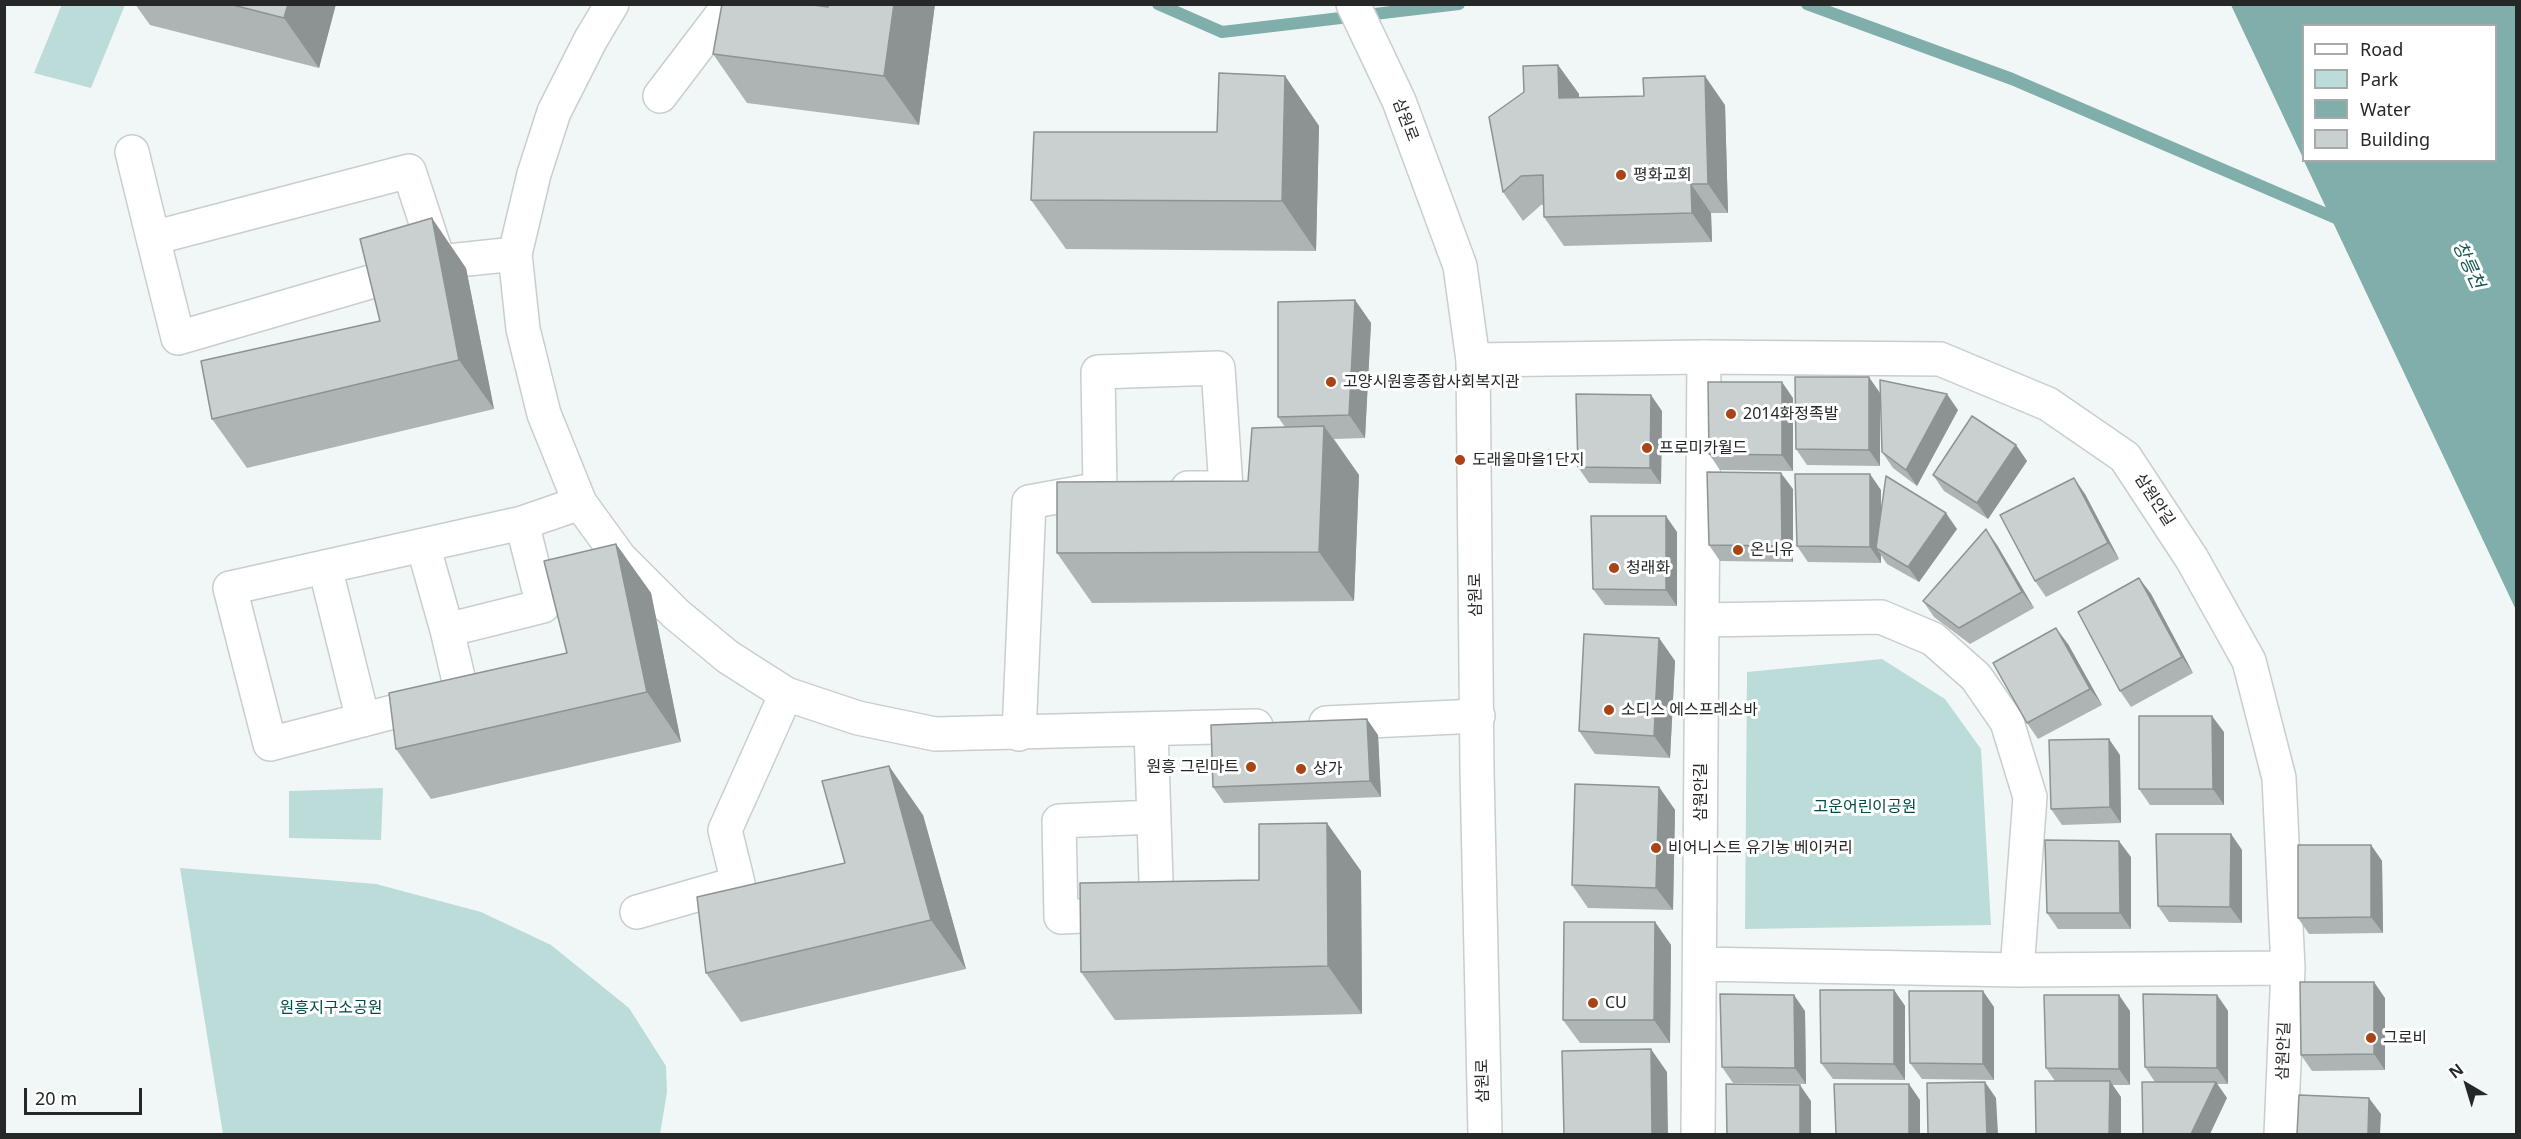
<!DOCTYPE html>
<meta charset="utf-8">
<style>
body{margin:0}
#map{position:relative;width:2521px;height:1139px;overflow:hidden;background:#f1f7f7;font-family:"Noto Sans",sans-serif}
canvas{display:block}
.frame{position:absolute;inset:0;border:6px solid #262828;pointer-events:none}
.legend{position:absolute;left:2302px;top:24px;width:195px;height:138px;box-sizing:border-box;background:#fff;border:2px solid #a8a9a9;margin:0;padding:8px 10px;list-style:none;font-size:18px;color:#262828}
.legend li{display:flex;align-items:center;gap:12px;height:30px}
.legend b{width:30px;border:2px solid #a8a9a9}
.north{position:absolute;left:2437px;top:1055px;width:60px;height:60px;-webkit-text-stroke:4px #fff;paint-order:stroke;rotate:322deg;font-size:16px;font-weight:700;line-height:24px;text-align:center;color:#262828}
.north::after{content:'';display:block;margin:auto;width:21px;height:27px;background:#262828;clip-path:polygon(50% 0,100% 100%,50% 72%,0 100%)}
.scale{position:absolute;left:24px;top:1088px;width:118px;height:27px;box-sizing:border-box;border:3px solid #262828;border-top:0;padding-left:8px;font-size:18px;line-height:21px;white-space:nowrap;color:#262828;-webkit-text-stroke:4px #fff;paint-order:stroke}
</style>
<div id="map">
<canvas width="2521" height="1139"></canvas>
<div class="frame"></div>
<ul class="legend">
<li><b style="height:8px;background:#fff"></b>Road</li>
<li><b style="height:16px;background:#bcdcda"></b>Park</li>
<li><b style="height:16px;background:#80aeab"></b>Water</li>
<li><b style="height:16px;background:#cad0d0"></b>Building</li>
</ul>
<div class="north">N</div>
<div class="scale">20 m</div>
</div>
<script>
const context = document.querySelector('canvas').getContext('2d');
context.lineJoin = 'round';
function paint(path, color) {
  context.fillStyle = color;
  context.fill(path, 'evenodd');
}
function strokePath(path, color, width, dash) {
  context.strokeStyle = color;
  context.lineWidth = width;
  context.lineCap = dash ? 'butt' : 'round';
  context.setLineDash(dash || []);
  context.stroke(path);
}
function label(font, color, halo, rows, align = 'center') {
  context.font = font + ' "Noto Sans","Noto Sans KR",sans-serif';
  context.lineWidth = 6;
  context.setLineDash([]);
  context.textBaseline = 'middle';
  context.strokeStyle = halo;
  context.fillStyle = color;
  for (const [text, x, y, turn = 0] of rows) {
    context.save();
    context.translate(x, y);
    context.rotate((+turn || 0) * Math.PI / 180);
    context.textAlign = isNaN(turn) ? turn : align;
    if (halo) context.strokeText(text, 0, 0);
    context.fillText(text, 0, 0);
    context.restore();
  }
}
const green = new Path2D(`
 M 62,4 L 125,5 L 91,88 L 34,73 Z
 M 1882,659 L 1945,699 L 1981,749 L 1991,925 L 1745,929 L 1747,672 Z
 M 383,788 L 381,840 L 289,838 L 289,791 Z
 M 180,868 L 376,884 L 481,912 L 551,945 L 629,1008 L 666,1066 L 667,1092 L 660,1134 L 223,1134 Z`);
const water = new Path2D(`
 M 2231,5 L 2516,5 L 2516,610 L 2304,161 L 2496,160 L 2496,26 L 2304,26 L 2303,158 Z`);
const stream = new Path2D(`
 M 1158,4 L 1222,32 L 1459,4
 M 1807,4 L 2012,79 L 2345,222`);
const minor = new Path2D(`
 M 612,4 L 591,39 L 554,112 L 534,174 L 515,254 L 523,329 L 544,414 L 580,503 L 620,558 L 676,614 L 728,657 L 786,694 L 858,718 L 935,734 L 1256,726
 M 660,96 L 730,4
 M 132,152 L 153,238
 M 439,262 L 409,171 L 153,238 L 178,338 L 439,262 L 515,254
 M 1473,360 L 1704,357 L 1940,359 L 2048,404 L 2125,457 L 2192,559 L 2249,661 L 2279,778 L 2288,968 L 2281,1134
 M 1100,489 L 1098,372 L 1218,368 L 1226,488 L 1188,488
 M 522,523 L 543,606 L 447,630 L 462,694 L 270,744 L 230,588 L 522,523 L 580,503
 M 423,545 L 447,630
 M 325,567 L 363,720
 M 1702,620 L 1881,617 L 1933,639 L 1976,677 L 2007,722 L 2030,797 L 2017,970
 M 1326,723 L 1478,716
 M 1151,729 L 1157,912 L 1061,917 L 1059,821 L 1154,817
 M 1019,734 L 1029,502 L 1100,489
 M 637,912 L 738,883 L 725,830 L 786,694
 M 1700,964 L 2017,970 L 2288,968
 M 1698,1134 L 1704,357`);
const major = new Path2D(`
 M 1353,4 L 1399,101 L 1460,266 L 1473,360 L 1477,771 L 1485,1134`);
const wall = new Path2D(`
 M 135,4 L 336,4 L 319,68 L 150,25 Z
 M 829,4 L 935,4 L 919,125 L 747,103 L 713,54 L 828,7 Z
 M 1558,65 L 1579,94 L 1579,97 L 1725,105 L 1728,213 L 1711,213 L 1712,242 L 1564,246 L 1544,217 L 1543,205 L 1541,205 L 1523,221 L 1503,192 Z
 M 1285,76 L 1319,126 L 1316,251 L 1066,249 L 1031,200 L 1217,132 Z
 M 466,268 L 494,409 L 247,468 L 212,419 L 380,321 Z
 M 1355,300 L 1371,323 L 1365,438 L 1334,439 L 1359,475 L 1354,601 L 1092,603 L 1057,553 L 1248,481 L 1285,427 L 1278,417 Z
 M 1880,393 L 1880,466 L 1807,465 L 1796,449 Z
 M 1793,398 L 1793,471 L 1720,470 L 1709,454 Z
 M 1958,410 L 1917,486 L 1893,468 L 1882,452 Z
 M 1662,411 L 1661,484 L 1589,483 L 1578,467 Z
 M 2016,445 L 2027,461 L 1988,519 L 1944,491 L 1933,475 Z
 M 1793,489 L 1793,562 L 1720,561 L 1709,545 Z
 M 1881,490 L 1881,511 L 1957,529 L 1919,582 L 1887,564 L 1881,555 L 1881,563 L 1808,562 L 1797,546 Z
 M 2085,494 L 2119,559 L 2046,597 L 2035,581 Z
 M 1677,532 L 1677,606 L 1605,605 L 1593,589 Z
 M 616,544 L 651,593 L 681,742 L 431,799 L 396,749 L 567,653 Z
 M 1997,545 L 2034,608 L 1970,644 L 1934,617 L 1923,601 Z
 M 2139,578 L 2151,594 L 2193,673 L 2131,707 L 2120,691 Z
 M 1659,638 L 1675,661 L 1670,758 L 1595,754 L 1579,731 Z
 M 2068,644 L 2102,705 L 2038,739 L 2027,723 Z
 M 2224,732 L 2224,805 L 2150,805 L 2139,789 Z
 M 1378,735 L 1381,797 L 1224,803 L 1213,787 Z
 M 2120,755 L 2121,823 L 2062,825 L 2051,809 Z
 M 1659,787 L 1675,810 L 1673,910 L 1588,908 L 1572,885 Z
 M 923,815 L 966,969 L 741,1022 L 706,973 L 845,863 Z
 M 2231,834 L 2242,850 L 2242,923 L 2169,922 L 2158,906 Z
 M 2371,845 L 2382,861 L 2383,933 L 2309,934 L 2298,918 Z
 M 2131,857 L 2131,929 L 2058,929 L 2047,913 Z
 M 1361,871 L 1362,1014 L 1115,1020 L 1081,972 Z
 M 1655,922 L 1671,945 L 1670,1043 L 1580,1043 L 1563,1020 Z
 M 1894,990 L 1905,1006 L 1905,1080 L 1833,1079 L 1821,1063 Z
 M 2217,995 L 2228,1011 L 2228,1084 L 2217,1084 L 2227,1098 L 2155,1082 L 2145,1067 Z
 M 2385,998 L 2385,1070 L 2312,1071 L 2301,1055 Z
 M 1994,1007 L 1994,1080 L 1922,1079 L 1910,1063 Z
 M 1805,1011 L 1806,1084 L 1733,1083 L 1722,1067 Z
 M 2130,1011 L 2130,1085 L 2112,1085 L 2121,1097 L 2055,1081 L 2046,1068 Z`);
const shadedWall = new Path2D(`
 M 288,4 L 336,4 L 319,68 L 284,18 Z
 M 894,4 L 935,4 L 919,125 L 884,76 Z
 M 1558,65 L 1579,94 L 1579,126 L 1559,98 Z
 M 1285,76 L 1319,126 L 1316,251 L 1282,201 Z
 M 1705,76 L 1725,105 L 1728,213 L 1708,184 Z
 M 1691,184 L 1711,213 L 1712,242 L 1692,213 Z
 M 432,218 L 466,268 L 494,409 L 459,360 Z
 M 1355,300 L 1371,323 L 1365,438 L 1349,415 Z
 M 1869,377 L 1880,393 L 1880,466 L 1869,450 Z
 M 1782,382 L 1793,398 L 1793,471 L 1782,455 Z
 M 1947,394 L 1958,410 L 1917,486 L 1906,470 Z
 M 1651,395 L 1662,411 L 1661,484 L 1650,468 Z
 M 1324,426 L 1359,475 L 1354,601 L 1319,552 Z
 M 2016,445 L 2027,461 L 1988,519 L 1977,503 Z
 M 1781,473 L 1793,489 L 1793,562 L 1782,546 Z
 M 1870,474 L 1881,490 L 1881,551 L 1876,548 L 1881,555 L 1881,563 L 1870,547 Z
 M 2074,478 L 2085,494 L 2119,559 L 2108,543 Z
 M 1946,513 L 1957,529 L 1919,582 L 1908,567 Z
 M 1666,516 L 1677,532 L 1677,606 L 1666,590 Z
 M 1986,529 L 1997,545 L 2034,608 L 2022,592 Z
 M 616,544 L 651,593 L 681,742 L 647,692 Z
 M 2139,578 L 2151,594 L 2193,673 L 2182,657 Z
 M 2056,628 L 2068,644 L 2102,705 L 2090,689 Z
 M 1659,638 L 1675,661 L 1670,758 L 1654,736 Z
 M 2212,716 L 2224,732 L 2224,805 L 2213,789 Z
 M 1367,719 L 1378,735 L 1381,797 L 1370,781 Z
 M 2109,739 L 2120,755 L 2121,823 L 2110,807 Z
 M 889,766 L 923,815 L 966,969 L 931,920 Z
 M 1659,787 L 1675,810 L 1673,910 L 1656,888 Z
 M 1327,823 L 1361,871 L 1362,1014 L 1328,966 Z
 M 2231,834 L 2242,850 L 2242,923 L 2230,907 Z
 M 2119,841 L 2131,857 L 2131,929 L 2120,913 Z
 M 2371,845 L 2382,861 L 2383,933 L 2371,917 Z
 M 1655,922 L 1671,945 L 1670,1043 L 1654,1020 Z
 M 2374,982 L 2385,998 L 2385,1070 L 2374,1054 Z
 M 1894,990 L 1905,1006 L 1905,1080 L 1894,1064 Z
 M 1983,991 L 1994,1007 L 1994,1080 L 1983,1064 Z
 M 1794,995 L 1805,1011 L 1806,1084 L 1795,1068 Z
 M 2119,995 L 2130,1011 L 2130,1085 L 2119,1069 Z
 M 2217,995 L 2228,1011 L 2228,1084 L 2217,1068 Z
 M 1651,1049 L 1667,1072 L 1668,1134 L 1652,1134 Z
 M 2110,1081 L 2121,1097 L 2121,1134 L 2109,1134 Z
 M 1985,1082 L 1996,1098 L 1998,1134 L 1987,1134 Z
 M 2216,1082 L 2227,1098 L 2210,1134 L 2191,1134 Z
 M 1909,1084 L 1920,1100 L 1920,1134 L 1909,1134 Z
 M 1800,1085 L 1811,1101 L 1811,1134 L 1800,1134 Z
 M 2369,1098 L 2381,1114 L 2380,1134 L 2368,1134 Z`);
const building = new Path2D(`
 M 229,4 L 288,4 L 284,18 Z
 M 722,4 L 806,4 L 828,7 L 829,4 L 894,4 L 884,76 L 713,54 Z
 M 1558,65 L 1559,98 L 1644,96 L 1643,78 L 1705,76 L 1708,184 L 1691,184 L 1692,213 L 1544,217 L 1543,175 L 1521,176 L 1503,192 L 1489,117 L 1524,92 L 1523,66 Z
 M 1219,73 L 1285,76 L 1282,201 L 1031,200 L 1034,132 L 1217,132 Z
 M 432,218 L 459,360 L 212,419 L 201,361 L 380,321 L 360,239 Z
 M 1355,300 L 1349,415 L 1278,417 L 1278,302 Z
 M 1795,377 L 1869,377 L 1869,450 L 1796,449 Z
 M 1880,380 L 1947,394 L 1906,470 L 1882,452 Z
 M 1708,382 L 1782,382 L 1782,455 L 1709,454 Z
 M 1576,394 L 1651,395 L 1650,468 L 1578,467 Z
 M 1972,416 L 2016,445 L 1977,503 L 1933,475 Z
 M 1324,426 L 1319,552 L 1057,553 L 1057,482 L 1248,481 L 1252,428 Z
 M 1707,472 L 1781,473 L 1782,546 L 1709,545 Z
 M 1795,474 L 1870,474 L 1870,547 L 1797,546 Z
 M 1886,476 L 1946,513 L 1908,567 L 1876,548 Z
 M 2074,478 L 2108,543 L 2035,581 L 2000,515 Z
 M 1591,516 L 1666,516 L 1666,590 L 1593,589 Z
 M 1986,529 L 2022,592 L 1959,628 L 1923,601 Z
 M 616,544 L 647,692 L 396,749 L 389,693 L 567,653 L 544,561 Z
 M 2139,578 L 2182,657 L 2120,691 L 2078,612 Z
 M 2056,628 L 2090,689 L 2027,723 L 1993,663 Z
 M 1584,634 L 1659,638 L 1654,736 L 1579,731 Z
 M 2139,716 L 2212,716 L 2213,789 L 2139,789 Z
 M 1367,719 L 1370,781 L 1213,787 L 1211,725 Z
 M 2109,739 L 2110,807 L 2051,809 L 2049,740 Z
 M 889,766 L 931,920 L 706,973 L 697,897 L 845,863 L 822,781 Z
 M 1575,784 L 1659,787 L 1656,888 L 1572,885 Z
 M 1327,823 L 1328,966 L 1081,972 L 1080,883 L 1259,880 L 1259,824 Z
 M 2156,834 L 2231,834 L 2230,907 L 2158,906 Z
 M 2045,840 L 2119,841 L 2120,913 L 2047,913 Z
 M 2298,845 L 2371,845 L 2371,917 L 2298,918 Z
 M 1564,922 L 1655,922 L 1654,1020 L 1563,1020 Z
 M 2300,982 L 2374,982 L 2374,1054 L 2301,1055 Z
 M 1820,990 L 1894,990 L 1894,1064 L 1821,1063 Z
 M 1909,991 L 1983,991 L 1983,1064 L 1910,1063 Z
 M 1720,994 L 1794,995 L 1795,1068 L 1722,1067 Z
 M 2143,994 L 2217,995 L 2217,1068 L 2145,1067 Z
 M 2044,995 L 2119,995 L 2119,1069 L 2046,1068 Z
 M 1651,1049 L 1652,1134 L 1564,1134 L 1562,1051 Z
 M 2035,1081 L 2110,1081 L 2109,1134 L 2036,1134 Z
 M 1985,1082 L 1987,1134 L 1928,1134 L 1927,1083 Z
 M 2142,1082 L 2216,1082 L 2191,1134 L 2143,1134 Z
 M 1726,1084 L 1800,1085 L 1800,1134 L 1727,1134 Z
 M 1834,1084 L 1909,1084 L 1909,1134 L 1836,1134 Z
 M 2299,1095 L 2369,1098 L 2368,1134 L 2297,1134 Z`);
const markers = [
 [1621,175,6,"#a94417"],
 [1331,382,6,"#a94417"],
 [1731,414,6,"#a94417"],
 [1647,448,6,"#a94417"],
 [1460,460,6,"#a94417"],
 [1738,550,6,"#a94417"],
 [1614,568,6,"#a94417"],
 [1609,710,6,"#a94417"],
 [1251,767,6,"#a94417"],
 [1301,769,6,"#a94417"],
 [1656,848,6,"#a94417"],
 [1593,1003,6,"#a94417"],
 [2371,1038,6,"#a94417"]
];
const streetNames = [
 ["삼원로",1405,120,69],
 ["삼원안길",2154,500,57],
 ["삼원로",1476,595,-91],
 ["삼원안길",1701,792,-90],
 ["삼원안길",2284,1051,-88],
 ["삼원로",1483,1081,-91]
];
const poiNames = [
 ["평화교회",1633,175],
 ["고양시원흥종합사회복지관",1343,382],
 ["2014화정족발",1743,414],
 ["프로미카월드",1659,448],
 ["도래울마을1단지",1472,460],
 ["온니유",1750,550],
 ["청래화",1626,568],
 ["소디스 에스프레소바",1621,710],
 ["원흥 그린마트",1239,767,"right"],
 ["상가",1313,769],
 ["비어니스트 유기농 베이커리",1668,848],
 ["CU",1605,1003],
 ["그로비",2383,1038]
];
const parkNames = [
 ["고운어린이공원",1865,807],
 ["원흥지구소공원",331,1008]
];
const waterNames = [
 ["창릉천",2468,265,65]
];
paint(green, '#bcdcda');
paint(water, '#80aeab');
strokePath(stream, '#80aeab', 12);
strokePath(minor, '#c8cece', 36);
strokePath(major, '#c8cece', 36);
strokePath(minor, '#fff', 33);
strokePath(major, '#fff', 33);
paint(wall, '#aeb3b3');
paint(shadedWall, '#8d9292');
paint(building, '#cad0d0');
strokePath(building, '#8d9292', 1.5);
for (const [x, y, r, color] of markers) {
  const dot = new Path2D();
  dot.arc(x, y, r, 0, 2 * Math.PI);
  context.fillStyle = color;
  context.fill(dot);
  strokePath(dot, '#fff', 2);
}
label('16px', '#262828', '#fff', streetNames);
label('16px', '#262828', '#fff', poiNames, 'left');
label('16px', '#004a48', '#fff', parkNames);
label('italic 18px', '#135653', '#fff', waterNames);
</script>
